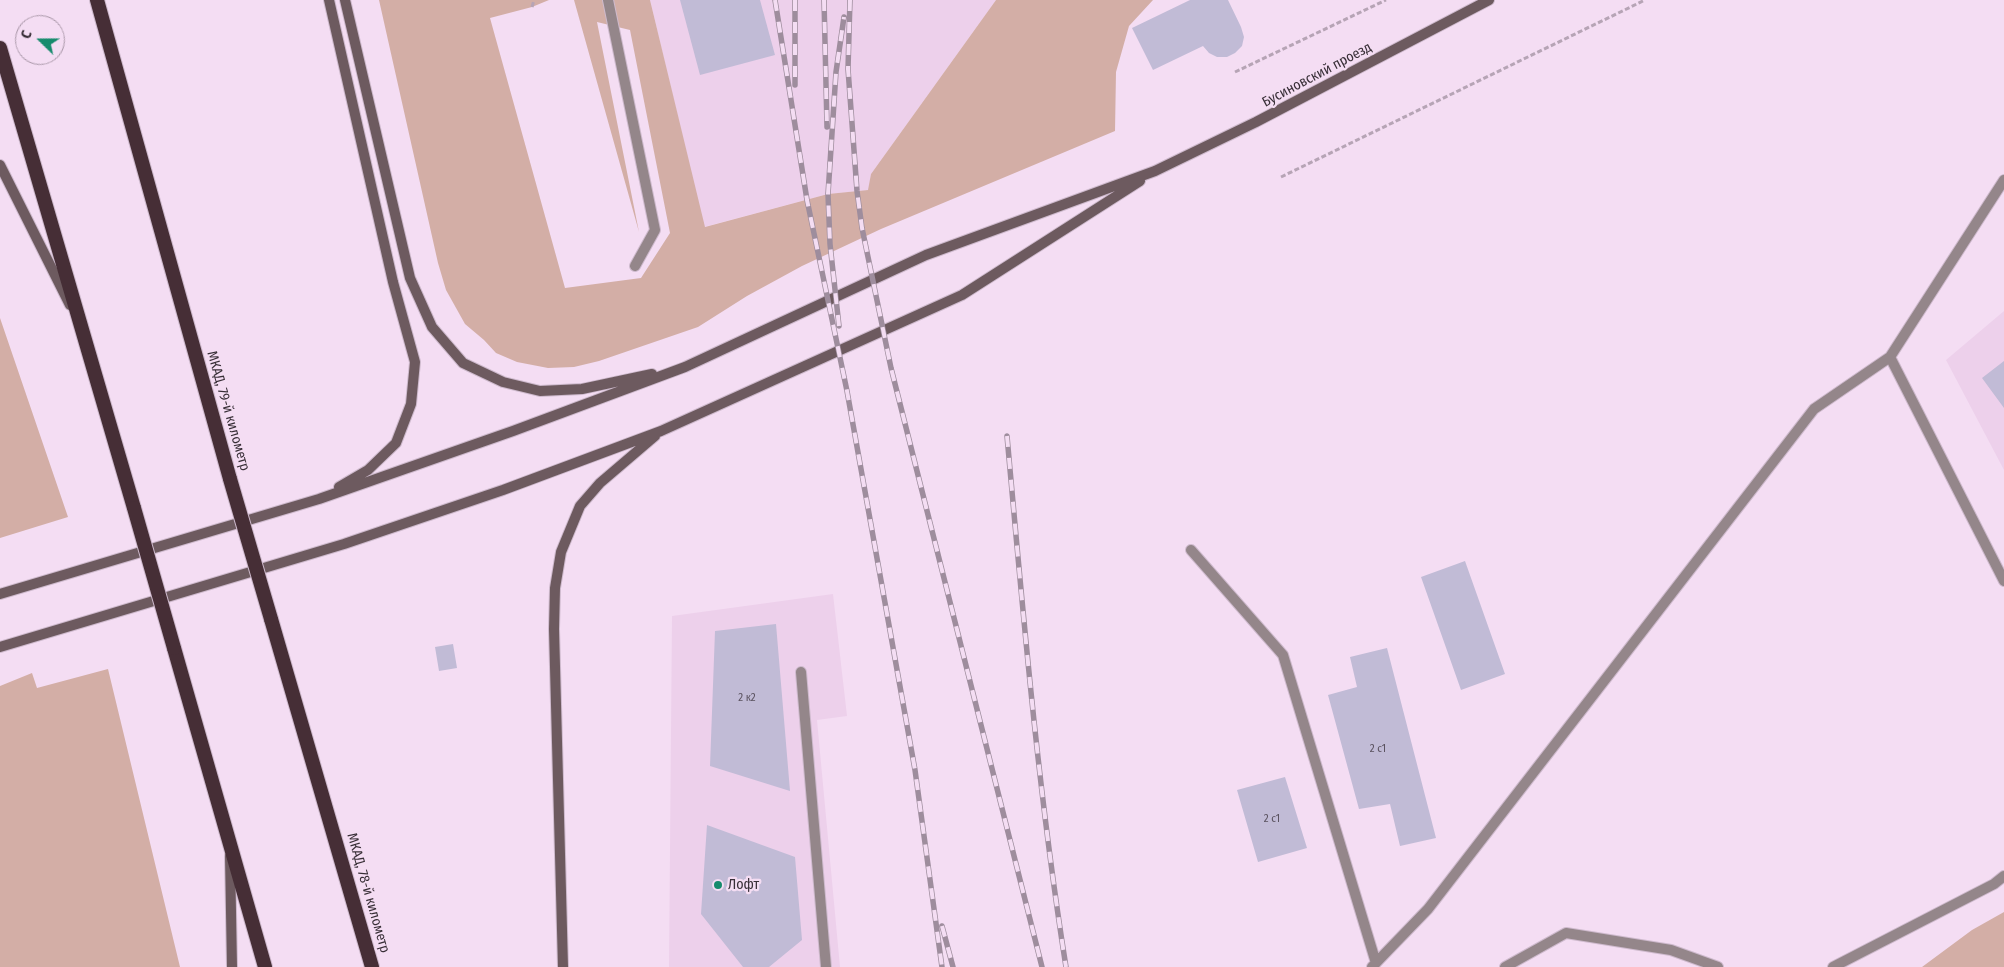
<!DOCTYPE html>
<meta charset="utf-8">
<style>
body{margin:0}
#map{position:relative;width:2004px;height:967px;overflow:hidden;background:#f4ddf3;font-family:"Fira Sans Condensed",sans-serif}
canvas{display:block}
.north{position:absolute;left:15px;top:15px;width:50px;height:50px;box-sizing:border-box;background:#f4ddf3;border:1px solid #a997a8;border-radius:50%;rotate:292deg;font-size:14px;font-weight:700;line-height:20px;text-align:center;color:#382f37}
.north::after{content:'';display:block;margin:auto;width:18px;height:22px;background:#178b6d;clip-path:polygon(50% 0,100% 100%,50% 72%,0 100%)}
</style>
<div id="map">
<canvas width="2004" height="967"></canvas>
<div class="north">С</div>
</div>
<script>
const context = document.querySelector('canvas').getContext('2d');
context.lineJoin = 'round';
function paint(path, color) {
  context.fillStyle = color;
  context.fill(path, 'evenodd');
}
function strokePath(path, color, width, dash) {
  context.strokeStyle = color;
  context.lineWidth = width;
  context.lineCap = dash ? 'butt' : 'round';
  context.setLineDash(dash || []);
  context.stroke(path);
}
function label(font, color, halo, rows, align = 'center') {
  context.font = font + ' "Fira Sans Condensed",sans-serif';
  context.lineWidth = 4.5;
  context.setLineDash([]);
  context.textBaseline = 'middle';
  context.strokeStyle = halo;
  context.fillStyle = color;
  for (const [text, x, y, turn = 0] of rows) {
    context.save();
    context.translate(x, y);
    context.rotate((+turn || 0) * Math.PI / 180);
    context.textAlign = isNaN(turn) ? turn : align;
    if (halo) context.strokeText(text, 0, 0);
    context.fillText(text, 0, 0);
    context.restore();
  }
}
const built = new Path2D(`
 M 650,0 L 996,0 L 871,174 L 869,190 L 828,194 L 704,227 Z
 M 2004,311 L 2004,470 L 1946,360 Z
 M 833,594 L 847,716 L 817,720 L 840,967 L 669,967 L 672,616 Z`);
const green = new Path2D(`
 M 379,0 L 549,0 L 532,7 L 490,18 L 565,288 L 641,278 L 670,233 L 630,30 L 597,22 L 639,232 L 574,0 L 650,0 L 705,227 L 828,194 L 868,190 L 871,174 L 996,0 L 1153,0 L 1129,26 L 1116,72 L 1115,131 L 881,229 L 802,266 L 747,296 L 698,327 L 599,361 L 574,367 L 548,368 L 517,362 L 496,353 L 484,340 L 465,324 L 446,290 L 438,263 Z
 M 0,318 L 68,517 L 0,538 Z
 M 108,669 L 180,967 L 0,967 L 0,686 L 32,673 L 37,688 Z
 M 2004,912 L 2004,967 L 1922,967 L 1972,930 Z`);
const building = new Path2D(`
 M 680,0 L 760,0 L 775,55 L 700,75 Z
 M 1190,0 L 1228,0 L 1241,27 L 1244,37 L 1242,46 L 1235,53 L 1227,57 L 1217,57 L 1209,53 L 1203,46 L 1153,70 L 1132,28 Z
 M 2004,361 L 2004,408 L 1982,378 Z
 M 1465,561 L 1505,674 L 1461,690 L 1421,577 Z
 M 776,624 L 790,791 L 710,766 L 715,631 Z
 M 453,644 L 457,668 L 439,671 L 435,647 Z
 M 1387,648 L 1436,838 L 1400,846 L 1390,804 L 1359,809 L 1328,695 L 1357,687 L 1350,657 Z
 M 1285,777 L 1307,848 L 1258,862 L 1237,790 Z
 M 707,825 L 795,857 L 802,940 L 769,967 L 743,967 L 701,914 Z`);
const path = new Path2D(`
 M 532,7 L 534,0
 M 1235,72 L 1386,0
 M 1281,177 L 1645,0`);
const service = new Path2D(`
 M 608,0 L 655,230 L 635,266
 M 1890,357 L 2004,581
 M 1191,550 L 1283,655 L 1376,963
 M 801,672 L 826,967
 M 1372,967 L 1428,909 L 1814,409 L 1890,357 L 2004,180
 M 1505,967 L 1566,933 L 1671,950 L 1718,967
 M 1833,967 L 1994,884 L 2004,876`);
const secondary = new Path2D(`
 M 329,0 L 393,282 L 415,362 L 411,404 L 396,443 L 368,470 L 339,487
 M 345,0 L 410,278 L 432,327 L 463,363 L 503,382 L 540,391 L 582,389 L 652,374
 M 0,165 L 70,305
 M 0,594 L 319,499 L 513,431 L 685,367 L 926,255 L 1155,171 L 1256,122 L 1489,0
 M 0,647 L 344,544 L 503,490 L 661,431 L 962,295 L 1140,181
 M 230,856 L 232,967
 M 563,967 L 554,629 L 555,588 L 561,552 L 580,506 L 600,483 L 655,436`);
const trunk = new Path2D(`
 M 97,0 L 230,479
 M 0,48 L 134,508
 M 271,619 L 372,967
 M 174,648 L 265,967`);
const rail = new Path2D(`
 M 775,0 L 807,200 L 847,391 L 915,770 L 942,967
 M 795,0 L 795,85
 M 824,0 L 827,127
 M 850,0 L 848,69 L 857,191 L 862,228 L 891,368 L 1042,967
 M 839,326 L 830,244 L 828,194 L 836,72 L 844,17
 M 1007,436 C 1023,613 1038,791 1066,967
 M 942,926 L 953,967`);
const trunkBridge = new Path2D(`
 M 230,479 L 271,619
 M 134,508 L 174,648`);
const markers = [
 [718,885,5,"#178b6d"]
];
const numberNames = [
 ["2 к2",747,698],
 ["2 с1",1378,749],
 ["2 с1",1272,819]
];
const streetNames = [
 ["Бусиновский проезд",1317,75,-28],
 ["МКАД, 79-й километр",228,411,74],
 ["МКАД, 78-й километр",368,893,74]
];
const poiNames = [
 ["Лофт",728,885]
];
paint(built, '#edd0eb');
paint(green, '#d3aea6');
paint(building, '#c1bbd6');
strokePath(service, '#cebacd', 12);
strokePath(secondary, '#cebacd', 12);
strokePath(trunk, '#cebacd', 16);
strokePath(path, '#b6a4b5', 3, [5, 2.5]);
strokePath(service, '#94868a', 10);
strokePath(secondary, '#6d5a5f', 10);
strokePath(trunk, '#462e36', 14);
strokePath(rail, '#9e8d9d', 5.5);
strokePath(rail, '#f4ddf3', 4, [11]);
strokePath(trunkBridge, '#cebacd', 16, []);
strokePath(trunkBridge, '#462e36', 14);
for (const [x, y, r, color] of markers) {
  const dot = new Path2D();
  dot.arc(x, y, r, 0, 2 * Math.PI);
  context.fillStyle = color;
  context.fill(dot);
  strokePath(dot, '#f4ddf3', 2);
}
label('11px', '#5a525f', null, numberNames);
label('14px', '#382f37', '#f4ddf3', streetNames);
label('14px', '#382f37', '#f4ddf3', poiNames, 'left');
</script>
